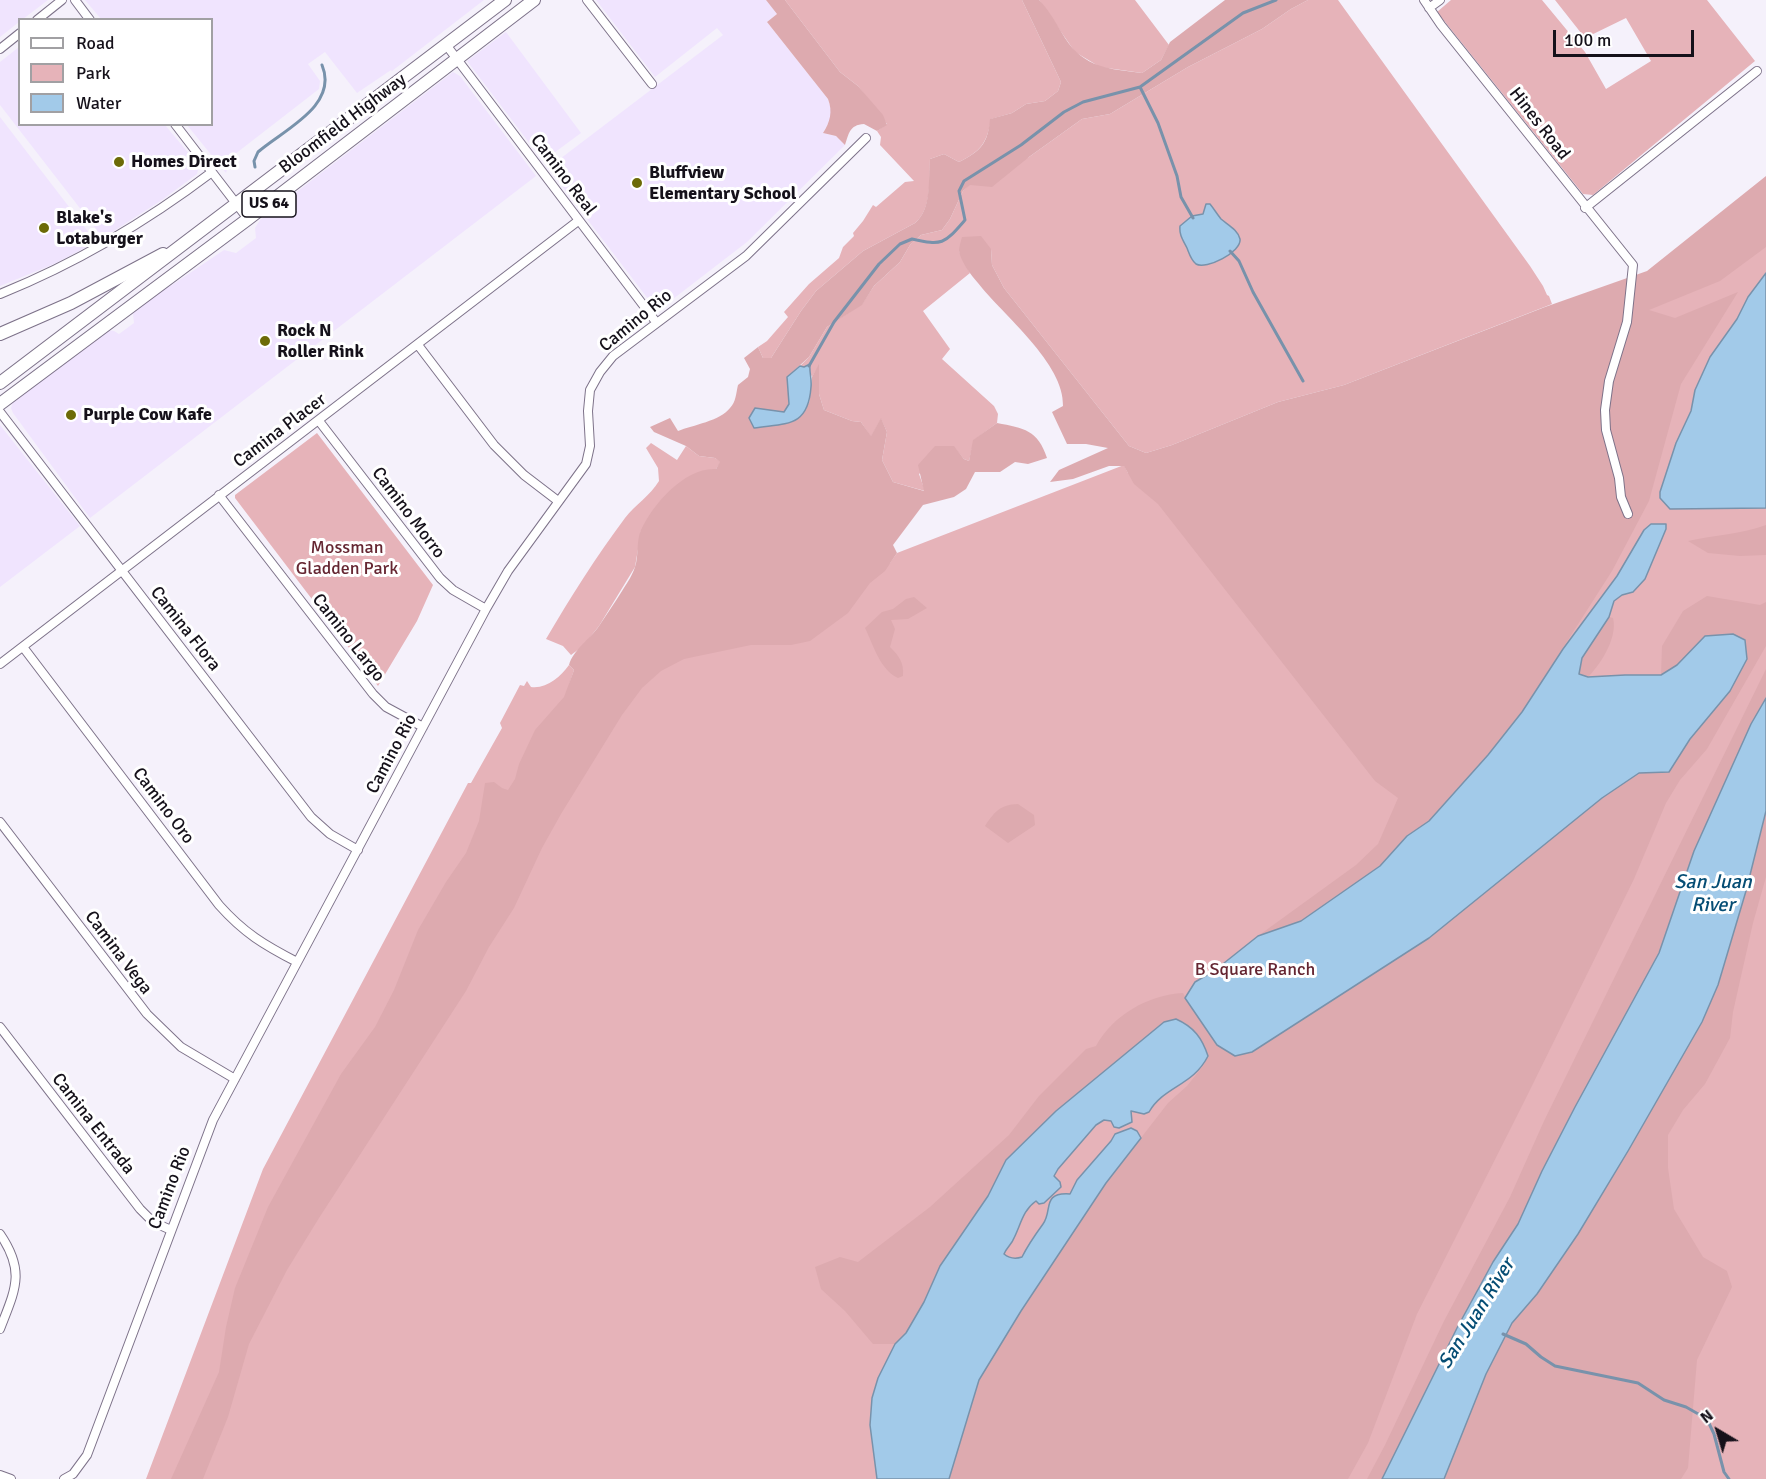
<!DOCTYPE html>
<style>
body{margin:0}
#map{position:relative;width:1766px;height:1479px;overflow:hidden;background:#f5f1fb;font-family:Signika,sans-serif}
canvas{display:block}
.legend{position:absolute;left:18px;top:18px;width:195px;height:108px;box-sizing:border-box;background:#fff;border:2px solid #a1a0a3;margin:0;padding:8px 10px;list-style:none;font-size:18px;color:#15111a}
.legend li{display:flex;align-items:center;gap:12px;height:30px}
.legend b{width:30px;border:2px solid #a1a0a3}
.north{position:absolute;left:1688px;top:1401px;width:60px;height:60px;-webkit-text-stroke:4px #fff;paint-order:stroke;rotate:322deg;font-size:16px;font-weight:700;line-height:24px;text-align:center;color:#15111a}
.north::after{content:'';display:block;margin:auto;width:21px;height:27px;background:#15111a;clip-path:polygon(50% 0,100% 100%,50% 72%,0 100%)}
.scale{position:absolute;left:1553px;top:30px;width:141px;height:27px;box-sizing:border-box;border:3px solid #15111a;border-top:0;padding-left:8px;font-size:18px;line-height:21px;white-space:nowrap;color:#15111a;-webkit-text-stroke:4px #fff;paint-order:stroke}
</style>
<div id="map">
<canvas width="1766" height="1479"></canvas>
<ul class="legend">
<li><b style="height:8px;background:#fff"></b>Road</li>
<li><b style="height:16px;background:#e6b3b9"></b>Park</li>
<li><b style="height:16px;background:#a2cae9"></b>Water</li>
</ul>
<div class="north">N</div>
<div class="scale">100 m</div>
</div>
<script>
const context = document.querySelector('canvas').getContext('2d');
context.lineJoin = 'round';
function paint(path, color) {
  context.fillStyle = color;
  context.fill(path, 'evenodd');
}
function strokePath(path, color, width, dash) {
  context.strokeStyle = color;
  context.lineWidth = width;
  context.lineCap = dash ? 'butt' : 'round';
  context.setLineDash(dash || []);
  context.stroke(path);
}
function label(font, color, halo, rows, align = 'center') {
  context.font = font + ' Signika,sans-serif';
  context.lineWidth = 6;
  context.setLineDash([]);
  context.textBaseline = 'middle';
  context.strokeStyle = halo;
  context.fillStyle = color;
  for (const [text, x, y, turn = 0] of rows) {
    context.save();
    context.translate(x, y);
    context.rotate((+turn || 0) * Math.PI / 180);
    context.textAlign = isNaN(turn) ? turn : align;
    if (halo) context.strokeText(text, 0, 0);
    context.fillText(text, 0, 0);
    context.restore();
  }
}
const built = new Path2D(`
 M 0,0 L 48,0 L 23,19 L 20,20 L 19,22 L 0,37 Z
 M 85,0 L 484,0 L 392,71 L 391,70 L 357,93 L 325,52 L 308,64 L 320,81 L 319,89 L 230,158 L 226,173 L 187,125 L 212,124 L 212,20 L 101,19 Z
 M 596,0 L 766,0 L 777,14 L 767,22 L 828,99 L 832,112 L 830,120 L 823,133 L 836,136 L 845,145 L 747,242 L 660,309 L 655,308 L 548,168 L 723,35 L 717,28 L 655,77 Z
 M 506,32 L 581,133 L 543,161 L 467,61 Z
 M 19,47 L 20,124 L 165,125 L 196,162 L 198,170 L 197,174 L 162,200 L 103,238 L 0,105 L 0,62 Z
 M 453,72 L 460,76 L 536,176 L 90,518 L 13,413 L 11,408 L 13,402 L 108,330 L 114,331 L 119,334 L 134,323 L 133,314 L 135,310 L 158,292 L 172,285 L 224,250 L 236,253 L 256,238 L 255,228 L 260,220 Z
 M 0,117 L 96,242 L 54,264 L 0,286 Z
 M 0,425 L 80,526 L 0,587 Z`);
const green = new Path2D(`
 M 785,0 L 1022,0 L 1061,82 L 1058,91 L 1045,101 L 1026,104 L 1012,113 L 991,119 C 987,143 981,151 959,162 L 944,154 L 930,159 C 929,180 932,209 915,223 L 863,251 L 816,291 L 801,311 L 771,358 L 763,358 L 758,347 L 767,341 L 788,317 L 784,312 L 809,284 L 839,258 L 843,247 L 854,236 L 853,233 L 863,221 L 873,205 L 876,207 L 905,182 L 914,181 L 880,145 L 881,137 L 877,131 L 887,124 L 858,86 L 840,72 Z
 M 1039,0 L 1135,0 L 1169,45 L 1161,60 L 1142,73 L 1100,67 L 1075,52 Z
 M 1308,0 L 1338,0 L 1530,266 L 1543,286 L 1547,295 L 1549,296 L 1552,304 L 1344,385 L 1278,402 L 1172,445 L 1146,453 L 1129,446 L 1004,288 L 992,265 L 991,249 L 959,251 L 970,273 L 923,311 L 950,349 L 942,359 L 994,406 L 998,414 L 997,423 L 974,440 L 969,461 L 964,459 L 953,446 L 919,474 L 925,491 L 893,482 L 882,460 L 887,432 L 881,419 L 871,437 L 861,422 L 852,421 L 824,410 L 819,394 L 819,366 L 812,377 L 809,370 L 800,366 L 809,357 L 827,327 L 862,304 L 874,286 L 900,262 L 910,245 L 921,235 L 942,230 L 950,219 L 963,191 L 970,184 L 1029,157 L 1082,119 L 1110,114 L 1188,67 L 1262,29 L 1291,9 Z
 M 1451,0 L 1542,0 L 1585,52 L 1606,89 L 1651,61 L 1626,18 L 1585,38 L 1555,0 L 1707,0 L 1755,61 L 1593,195 L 1583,194 L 1437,12 Z
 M 1766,195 L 1766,1479 L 146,1479 L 263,1169 L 468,783 L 471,783 L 502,728 L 500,723 L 520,685 L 524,686 L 527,681 L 531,687 C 547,689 560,677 569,665 L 574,670 L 569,685 L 890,563 L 897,553 L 1124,465 L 1128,473 L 1647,286 Z
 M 317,433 L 433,585 L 417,621 L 378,686 L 235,498 L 235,495 Z
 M 651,443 L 677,460 L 686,446 L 699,456 L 715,458 L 721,462 L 716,469 L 641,531 L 635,567 L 599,626 L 583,646 L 571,655 L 563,646 L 546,639 C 570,598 596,557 625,518 C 635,505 650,496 659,481 L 658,468 L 646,448 Z`);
const forest = new Path2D(`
 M 766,0 L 785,0 L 840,72 L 858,86 L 883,115 L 887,125 L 877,131 L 864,124 C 849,125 849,134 845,145 L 836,136 L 823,133 C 830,122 833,112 828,99 L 767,22 L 777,14 Z
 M 1022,0 L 1039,0 C 1050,11 1057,25 1065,38 C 1084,68 1110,69 1142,73 L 1161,60 L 1170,42 L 1225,0 L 1308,0 L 1291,9 L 1262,29 L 1188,67 L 1110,114 L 1082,119 L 1029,157 L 992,187 L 970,185 L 963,191 L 950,219 L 942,230 L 921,235 L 910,245 L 900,262 L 874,286 L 862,305 L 827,327 L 809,357 L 787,377 L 789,404 L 784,412 L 755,409 L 754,428 L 780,424 L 809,403 L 812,377 L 819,364 L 819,394 L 824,410 L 852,421 L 861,422 L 871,436 L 881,418 L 887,432 L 882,460 L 893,482 L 924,491 L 918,465 L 935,446 L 954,446 L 964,459 L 969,461 L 973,440 L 997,423 C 1024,428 1038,430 1047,458 L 1028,464 L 1015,462 L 1000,472 L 975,472 L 966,489 L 954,497 L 923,505 L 893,545 L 897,553 L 885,571 L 870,583 L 848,613 L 810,641 L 791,645 L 751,645 L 684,659 L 661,671 L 642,688 L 622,715 L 561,814 L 542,848 L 514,908 L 489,947 L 466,991 L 319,1218 L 287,1270 L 249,1344 L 228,1417 L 203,1479 L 171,1479 L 219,1372 L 226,1327 L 235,1288 L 268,1207 L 341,1074 L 375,1027 L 394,990 L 418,930 L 446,882 L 466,853 L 479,821 L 485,783 L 494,782 L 502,788 L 508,790 L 515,779 L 519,764 L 535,730 L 564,697 L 574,670 L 569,665 C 573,650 590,639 599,626 C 605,617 611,608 617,599 C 623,589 632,577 635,567 C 639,555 636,541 641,530 C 653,504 685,467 716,469 L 720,462 L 715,458 L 699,456 L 686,446 L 654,432 L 650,427 L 670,418 L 678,431 C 693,425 720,421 730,408 C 736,402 736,393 738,385 L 748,377 L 750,369 L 744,358 L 758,347 L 763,358 L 771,358 L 801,311 L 816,291 L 863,251 L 915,223 C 932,209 928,180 930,159 L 944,154 L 959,162 C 981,151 988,143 990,119 L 1012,113 L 1026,104 L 1045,101 L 1058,91 L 1061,82 Z
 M 1766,176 L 1766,247 L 1720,281 L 1649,310 L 1675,318 L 1738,292 L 1681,384 L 1649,501 L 1612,571 L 1522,712 L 1488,755 L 1429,821 L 1407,836 L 1380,866 L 1301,921 L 1258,936 L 1356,865 L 1378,844 L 1398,798 L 1375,781 L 1158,504 L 1134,484 L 1124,466 L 1109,466 L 1073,479 L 1050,482 L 1059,470 L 1108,448 L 1086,444 L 1067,444 L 1052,412 L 1063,406 C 1065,364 1003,315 978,283 C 971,275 961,262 959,251 C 959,247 961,241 962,237 L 981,236 L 991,249 L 992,265 L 1004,288 L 1129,446 L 1146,453 L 1172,445 L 1278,402 L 1344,385 L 1545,307 L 1647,271 Z
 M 1766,525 L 1766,555 L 1740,556 L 1708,553 L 1688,541 C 1714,535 1742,534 1766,525 Z
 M 1707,596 L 1760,605 L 1766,602 L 1766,646 L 1707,749 L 1680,780 L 1666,803 L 1634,879 L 1523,1104 L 1417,1314 L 1368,1443 L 1348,1479 L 949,1479 L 979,1380 L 1021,1311 L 1106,1183 L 1168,1103 L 1187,1086 L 1203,1066 L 1208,1056 C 1202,1039 1194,1027 1177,1019 L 1164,1022 L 1056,1111 L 1006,1160 L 988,1196 L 940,1266 L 924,1302 L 906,1333 L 895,1344 L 873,1344 L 845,1311 L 821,1289 L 815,1267 L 840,1257 L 858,1262 L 930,1207 L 1009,1135 L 1039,1096 L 1086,1049 L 1096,1046 C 1113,1015 1148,995 1183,993 L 1194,1012 L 1252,1052 L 1429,938 L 1602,798 L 1639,772 L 1669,772 L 1690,739 L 1705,636 L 1677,665 L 1661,675 L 1662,646 L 1683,611 Z
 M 914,597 L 927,608 L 908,619 L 891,620 L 895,629 L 890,647 C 899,656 904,662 903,676 L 898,678 C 880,670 873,644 865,628 L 882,612 L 893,609 L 906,599 Z
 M 1609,617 L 1613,618 C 1618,637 1601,664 1588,677 L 1579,674 L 1582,658 Z
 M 1766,669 L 1766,698 L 1751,724 L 1694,851 L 1659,953 L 1542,1171 L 1518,1224 L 1493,1262 L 1457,1328 L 1382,1479 L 1367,1479 L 1385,1445 L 1444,1321 L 1510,1197 L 1544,1121 Z
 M 1018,804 L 1034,815 L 1035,825 L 1008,843 L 985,826 C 995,811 1000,805 1018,804 Z
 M 1766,811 L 1766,877 L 1753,923 L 1733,1012 L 1730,1038 L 1705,1084 L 1683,1110 L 1668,1135 L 1668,1168 L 1674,1209 L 1703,1257 L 1727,1271 L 1732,1287 L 1697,1360 L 1688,1468 L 1681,1479 L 1444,1479 L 1486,1374 L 1512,1323 L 1537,1294 L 1578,1234 L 1628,1151 L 1702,1022 L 1746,891 Z`);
const water = new Path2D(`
 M 1206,204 L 1210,204 C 1214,209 1217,214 1221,219 C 1228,225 1238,230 1240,239 C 1242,252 1206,270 1196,264 C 1191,260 1189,253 1187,248 C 1183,240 1179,235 1180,226 L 1192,216 L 1203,214 Z
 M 1766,273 L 1766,508 L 1670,509 L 1660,498 L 1660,492 L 1676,443 L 1691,411 L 1695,390 L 1710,357 L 1737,319 L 1748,297 Z
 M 810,364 C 809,372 812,379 811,387 C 808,428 786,423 754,428 L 749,418 L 755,408 L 784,412 L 789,404 L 787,377 L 800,366 L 804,367 Z
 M 1651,524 L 1666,524 L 1666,529 L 1645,579 L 1633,592 L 1622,595 L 1614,601 L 1609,617 L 1582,658 L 1579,674 L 1588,677 L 1625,675 L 1661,675 L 1677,665 L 1705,636 L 1733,634 L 1745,640 L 1747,659 L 1730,691 L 1690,739 L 1669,772 L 1639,773 L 1602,798 L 1429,938 L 1252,1052 L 1235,1056 L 1217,1045 L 1185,998 L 1195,982 L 1214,971 L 1258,936 L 1301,921 L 1380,866 L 1407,836 L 1429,821 L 1488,755 L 1522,712 L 1563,649 L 1617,576 L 1644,530 Z
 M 1766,698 L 1766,811 L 1746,891 L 1718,985 L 1702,1022 L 1628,1151 L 1578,1234 L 1537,1294 L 1512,1323 L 1486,1374 L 1444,1479 L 1382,1479 L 1457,1328 L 1493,1262 L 1518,1224 L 1542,1171 L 1575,1107 L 1659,953 L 1694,851 L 1751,724 Z
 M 1176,1019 C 1194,1027 1202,1038 1208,1056 C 1193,1086 1164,1086 1149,1112 L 1144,1114 L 1131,1111 L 1132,1122 L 1119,1128 L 1114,1127 L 1111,1121 L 1104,1120 L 1096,1125 L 1058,1169 L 1054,1176 L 1060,1182 L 1061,1187 L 1044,1203 L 1039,1204 L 1036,1201 C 1023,1210 1021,1224 1014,1238 C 1012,1244 1007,1247 1004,1254 C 1010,1259 1016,1259 1022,1257 C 1028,1245 1035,1235 1043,1224 C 1053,1211 1041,1192 1070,1194 L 1077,1180 L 1111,1141 L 1115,1134 L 1131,1128 L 1137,1131 L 1141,1138 L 1106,1183 L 1021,1311 L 979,1380 L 949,1479 L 877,1479 L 870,1425 L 872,1398 L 878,1378 L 895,1344 L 906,1333 L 924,1302 L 940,1266 L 988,1196 L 1006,1160 L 1056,1111 L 1164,1022 Z`);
const stream = new Path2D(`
 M 1140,87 L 1158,123 L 1177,176 L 1181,197 L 1193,218
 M 255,167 L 254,161 L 258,152 C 283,130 339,106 322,65
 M 1230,251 L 1239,261 L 1253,292 L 1303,381
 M 809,366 L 834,322 L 879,264 L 900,244 L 912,239 C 943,246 944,244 965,220 L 959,191 L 964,181 L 1021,145 L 1064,112 L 1083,102 L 1140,87 L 1243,13 L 1276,0
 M 1503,1334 L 1526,1344 L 1541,1357 L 1555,1366 L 1638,1383 L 1664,1400 L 1686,1407 L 1707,1419 L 1714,1434 L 1724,1472 L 1729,1479`);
const minor = new Path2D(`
 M 75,0 L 90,20
 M 587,0 L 652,84
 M 1424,0 L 1441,25 L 1633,265 L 1627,322 L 1609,381 L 1605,410 L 1606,430 L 1619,478 L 1621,497 L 1628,514
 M 1429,8 L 1440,0
 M 37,20 L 62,0
 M 447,46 L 656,322
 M 0,49 L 20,33
 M 175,124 L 248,219
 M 1585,208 L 1757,71
 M 0,294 C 77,263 146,222 212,172
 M 418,345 L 494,445 L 524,475 L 558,501
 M 0,412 L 311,817 L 330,834 L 358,850
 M 319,421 L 440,578 L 453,590 L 486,609
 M 219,495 L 373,694 L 386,707 L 423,727
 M 23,647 L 219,905 C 244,933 264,945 297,962
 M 0,664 L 578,221
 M 0,822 L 147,1014 L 181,1047 L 235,1079
 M 0,1027 L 140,1209 L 153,1222 L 171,1230
 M 0,1234 C 26,1272 15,1290 0,1329
 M 0,1475 L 11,1479
 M 64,1479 L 73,1474 L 87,1455 L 213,1120 L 486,609 L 508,571 L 586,464 L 590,446 L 588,411 L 590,390 L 600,372 L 613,356 L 746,256 L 866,138`);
const primary = new Path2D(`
 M 0,334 L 71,303 L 163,254`);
const trunk = new Path2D(`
 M 0,383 L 505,0
 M 0,404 L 248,219 L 534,0`);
const markers = [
 [119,162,6,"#6c6a07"],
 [637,183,6,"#6c6a07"],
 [44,228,6,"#6c6a07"],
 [265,341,6,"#6c6a07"],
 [71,415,6,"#6c6a07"]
];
const shields = [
 [269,204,54]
];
const shieldNames = [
 ["US 64",269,204]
];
const streetNames = [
 ["Bloomfield Highway",343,124,-37],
 ["Hines Road",1539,124,52],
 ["Camino Real",563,175,53],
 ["Camino Rio",636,321,-39],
 ["Camina Placer",280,431,-37],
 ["Camino Morro",408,513,53],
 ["Camina Flora",185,629,52],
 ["Camino Largo",348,638,52],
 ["Camino Rio",392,754,-62],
 ["Camino Oro",163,806,53],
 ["Camina Vega",118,953,53],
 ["Camina Entrada",93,1124,52],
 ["Camino Rio",170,1188,-69]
];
const poiNames = [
 ["Homes Direct",131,162],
 ["Bluffview",649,173],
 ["Elementary School",649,194],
 ["Blake's",56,218],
 ["Lotaburger",56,239],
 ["Rock N",277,331],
 ["Roller Rink",277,352],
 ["Purple Cow Kafe",83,415]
];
const parkNames = [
 ["Mossman",347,548],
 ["Gladden Park",347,569],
 ["B Square Ranch",1255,970]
];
const waterNames = [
 ["San Juan",1713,883],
 ["River",1713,906],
 ["San Juan River",1477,1314,-58]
];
paint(built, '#f0e4fe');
paint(green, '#e6b3b9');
paint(forest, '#ddaaaf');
paint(water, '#a2cae9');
strokePath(water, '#7892ab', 1.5);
strokePath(stream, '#7892ab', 3);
strokePath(minor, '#7d7289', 10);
strokePath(primary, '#7d7289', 14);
strokePath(trunk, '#7d7289', 14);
strokePath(minor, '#fff', 8);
strokePath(primary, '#fff', 12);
strokePath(trunk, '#fff', 12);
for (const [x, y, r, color] of markers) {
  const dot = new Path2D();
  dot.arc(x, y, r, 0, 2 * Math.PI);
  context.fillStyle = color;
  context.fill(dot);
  strokePath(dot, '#fff', 2);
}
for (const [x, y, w] of shields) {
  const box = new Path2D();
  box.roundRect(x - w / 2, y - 13, w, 26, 4.5);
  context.fillStyle = '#fff';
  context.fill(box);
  strokePath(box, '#15111a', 1.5);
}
label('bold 16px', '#15111a', null, shieldNames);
label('18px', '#15111a', '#fff', streetNames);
label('bold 18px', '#15111a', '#fff', poiNames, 'left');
label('18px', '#652632', '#fff', parkNames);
label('italic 20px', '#054d74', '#fff', waterNames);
</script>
